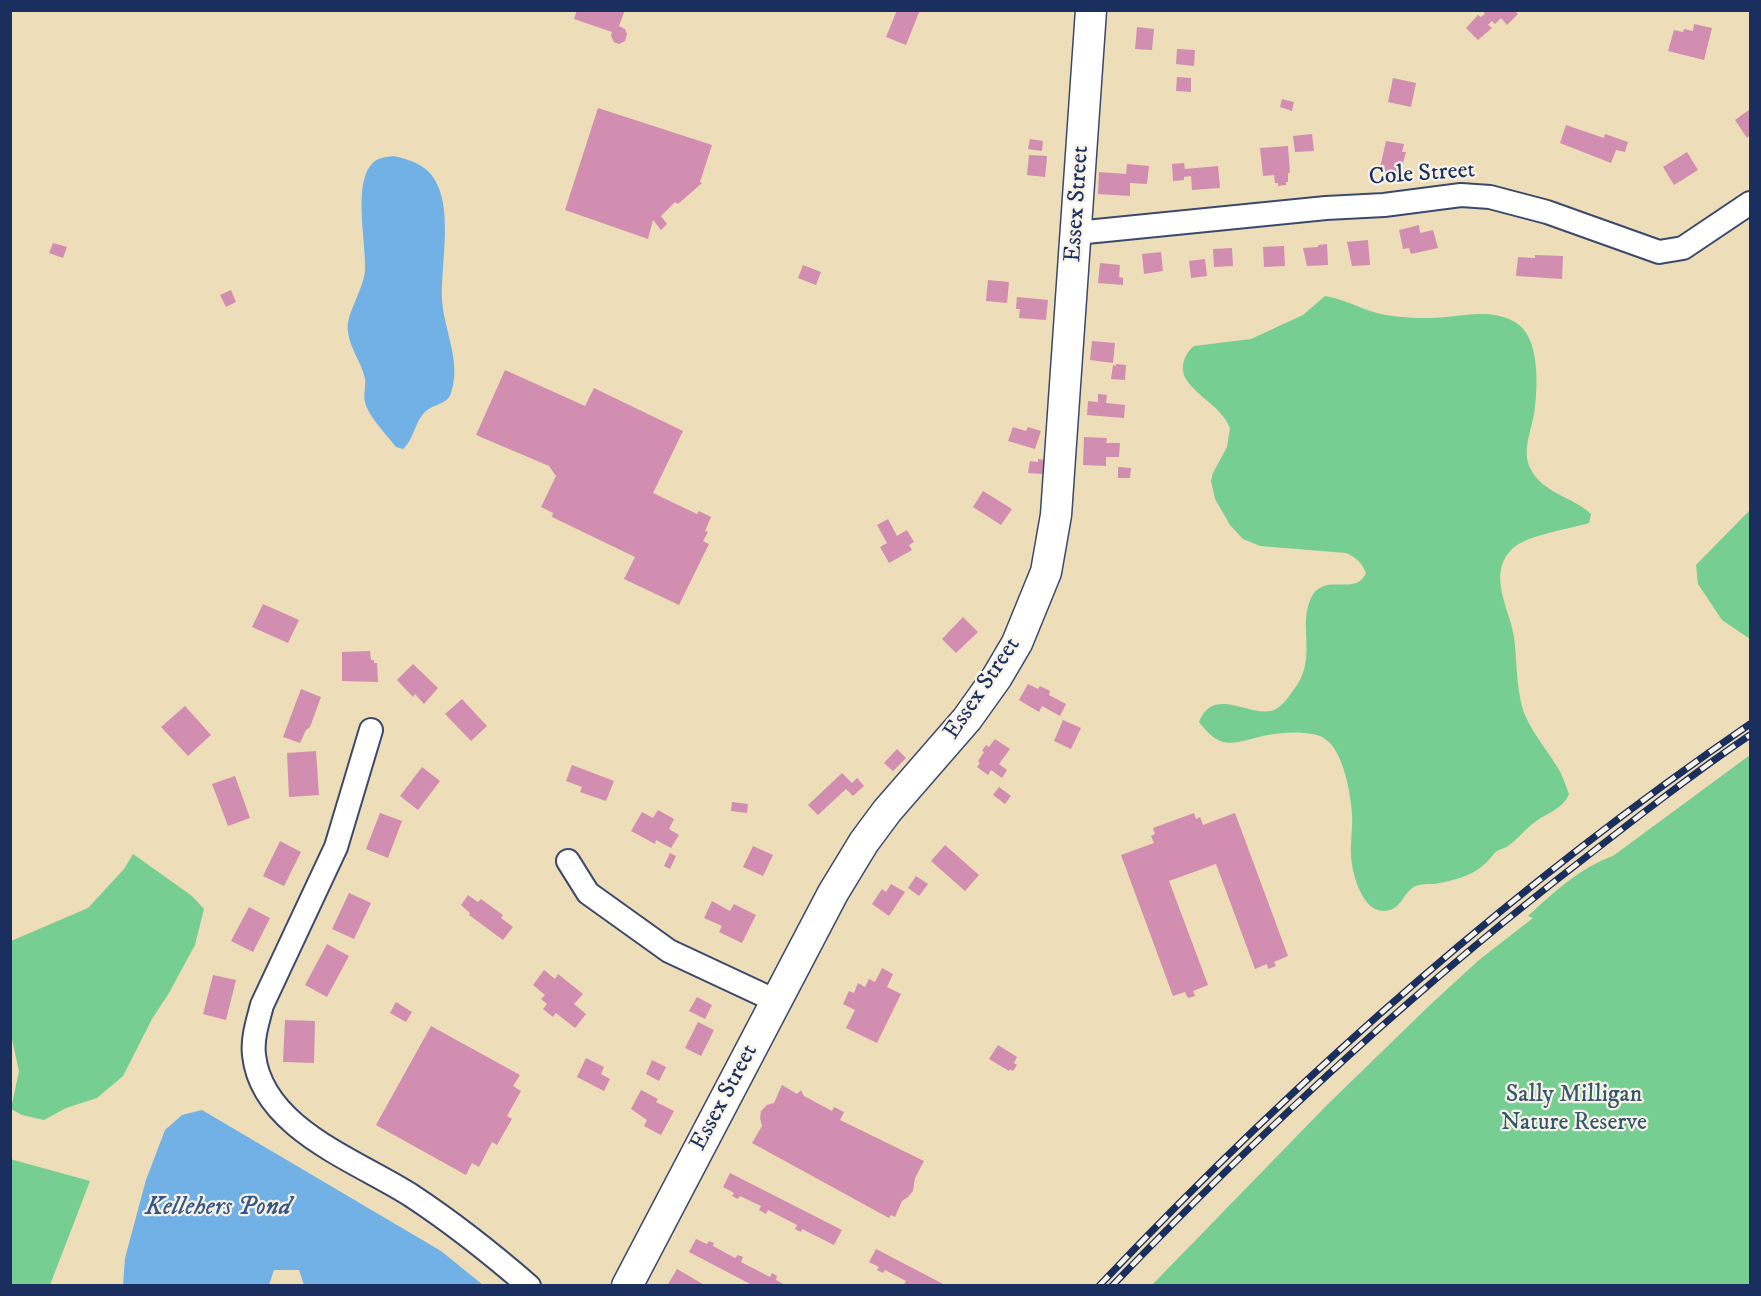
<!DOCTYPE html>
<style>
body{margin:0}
#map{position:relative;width:1761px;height:1296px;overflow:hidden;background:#edddb9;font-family:"IM FELL DW Pica",serif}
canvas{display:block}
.frame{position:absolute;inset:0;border:12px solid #1b2f5e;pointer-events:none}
</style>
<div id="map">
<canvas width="1761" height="1296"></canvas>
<div class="frame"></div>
</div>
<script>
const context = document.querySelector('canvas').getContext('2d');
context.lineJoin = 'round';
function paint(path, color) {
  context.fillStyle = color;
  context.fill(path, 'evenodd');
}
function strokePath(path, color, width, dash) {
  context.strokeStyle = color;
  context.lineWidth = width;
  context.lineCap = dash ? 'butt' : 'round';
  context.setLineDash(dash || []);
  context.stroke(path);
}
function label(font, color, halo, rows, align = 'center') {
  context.font = font + ' "IM FELL DW Pica",serif';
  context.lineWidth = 4.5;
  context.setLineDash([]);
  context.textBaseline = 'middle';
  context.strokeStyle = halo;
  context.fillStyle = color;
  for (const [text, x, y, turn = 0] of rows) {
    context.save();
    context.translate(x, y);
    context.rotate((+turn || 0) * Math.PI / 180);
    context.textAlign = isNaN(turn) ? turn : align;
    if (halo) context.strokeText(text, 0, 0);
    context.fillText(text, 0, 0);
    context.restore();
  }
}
const green = new Path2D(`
 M 1325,296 C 1344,299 1359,308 1377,313 C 1395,318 1427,319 1446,317 C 1470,315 1491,310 1513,321 C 1541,334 1538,388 1534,414 C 1531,432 1522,450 1530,468 C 1543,494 1572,496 1591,514 L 1589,523 C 1569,529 1525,535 1511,550 C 1487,575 1510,610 1514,637 C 1517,661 1516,686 1523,710 C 1530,730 1545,747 1556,765 C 1562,773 1565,784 1569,794 C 1563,809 1547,813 1535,822 C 1525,829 1518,839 1508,846 C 1502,850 1497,849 1493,855 C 1478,875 1457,880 1434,884 C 1429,884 1421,884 1416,886 C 1404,891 1402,907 1390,910 C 1363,918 1352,874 1351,855 C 1350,841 1353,828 1352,814 C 1351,794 1343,750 1325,739 C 1319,734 1311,734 1304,733 C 1292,732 1279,733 1268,735 C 1254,737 1237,745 1223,742 C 1213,739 1205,730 1199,722 C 1214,683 1254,721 1276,709 C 1283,705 1288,698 1292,692 C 1320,659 1296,626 1312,596 C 1326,572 1355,597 1366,573 C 1362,563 1356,557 1346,553 L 1260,546 L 1243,539 L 1230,525 L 1215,499 L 1211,481 L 1213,473 L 1227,447 L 1230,428 C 1221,406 1198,398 1186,379 C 1179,368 1185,353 1194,346 L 1251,339 L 1303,315 Z
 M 1750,510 L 1750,639 L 1722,620 L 1698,584 L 1696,565 Z
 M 1750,755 L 1750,1285 L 1152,1285 L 1327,1105 L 1431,1004 L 1479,960 L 1533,918 L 1528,916 C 1553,893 1581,867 1613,856 Z
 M 133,854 L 192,896 L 204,909 L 195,945 L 169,993 L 152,1019 L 123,1076 L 97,1098 L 66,1108 L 44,1120 L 22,1115 L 11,1109 L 19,1071 L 11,1035 L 11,941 L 88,908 L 124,869 Z
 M 10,1159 L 90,1181 L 50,1285 L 11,1285 Z`);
const water = new Path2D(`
 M 393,156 C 412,160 429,166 437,184 C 452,214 441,265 442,298 C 443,329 462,361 451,393 C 448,404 434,404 426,411 C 414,422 415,438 403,449 L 396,447 C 387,435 368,416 365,402 C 363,395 366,387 365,379 C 362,363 350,349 348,332 C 345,315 363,291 365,271 C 367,244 351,179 375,161 C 381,157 387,157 393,156 Z
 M 202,1110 L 441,1251 L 483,1285 L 304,1285 L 299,1270 L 274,1270 L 269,1285 L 123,1285 L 125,1258 L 146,1180 L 165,1130 L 182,1115 Z`);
const building = new Path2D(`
 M 577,10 L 625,10 L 619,26 L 625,29 L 627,34 L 625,41 L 619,44 L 614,42 L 611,36 L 612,32 L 574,19 Z
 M 897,10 L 920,10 L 906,45 L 886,37 Z
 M 1482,10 L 1514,10 L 1518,14 L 1507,25 L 1501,18 L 1495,24 L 1492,21 L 1488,25 L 1492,28 L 1478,40 L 1466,28 L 1478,15 L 1481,17 L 1485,14 Z
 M 1694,24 L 1712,28 L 1704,60 L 1668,51 L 1674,30 L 1683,32 L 1684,29 L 1693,31 Z
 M 1137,27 L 1154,29 L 1152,50 L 1135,49 Z
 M 1177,49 L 1195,50 L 1194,66 L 1176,64 Z
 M 1177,77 L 1191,78 L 1191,92 L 1176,91 Z
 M 1393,78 L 1416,83 L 1411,107 L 1388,102 Z
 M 1282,99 L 1294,102 L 1292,111 L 1280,107 Z
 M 598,108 L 712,145 L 700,182 L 702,183 L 678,204 L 675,202 L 661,216 L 667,224 L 661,230 L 653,220 L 648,239 L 565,210 Z
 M 1750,109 L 1750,135 L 1747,138 L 1735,120 Z
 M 1566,125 L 1604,138 L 1605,134 L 1628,142 L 1625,152 L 1616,150 L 1611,163 L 1560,143 Z
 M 1312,134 L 1314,151 L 1295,152 L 1293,136 Z
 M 1030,139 L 1043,141 L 1042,151 L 1028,149 Z
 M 1386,141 L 1404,144 L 1402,152 L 1406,152 L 1403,163 L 1400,162 L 1397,175 L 1379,172 Z
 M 1288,146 L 1290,173 L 1288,173 L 1288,182 L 1286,182 L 1286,185 L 1278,186 L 1278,183 L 1275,183 L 1274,175 L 1263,176 L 1260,148 Z
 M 1687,152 L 1698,170 L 1674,185 L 1663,167 Z
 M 1029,155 L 1047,156 L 1045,177 L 1027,175 Z
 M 1184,163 L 1185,169 L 1218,166 L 1220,188 L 1192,190 L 1191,176 L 1184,177 L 1184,180 L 1173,181 L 1172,164 Z
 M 1127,164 L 1149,166 L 1147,184 L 1130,183 L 1130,196 L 1098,194 L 1099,172 L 1126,174 Z
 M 1419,225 L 1420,233 L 1433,230 L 1438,248 L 1411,254 L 1409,248 L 1403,249 L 1399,230 Z
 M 1368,240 L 1370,265 L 1352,266 L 1347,242 Z
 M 53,243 L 67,247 L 63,258 L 49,253 Z
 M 1327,244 L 1328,265 L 1307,266 L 1303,248 L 1318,247 L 1318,245 Z
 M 1284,246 L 1285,266 L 1264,267 L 1263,247 Z
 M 1232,248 L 1233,266 L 1214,267 L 1213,249 Z
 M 1161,252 L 1163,271 L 1144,274 L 1142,254 Z
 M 1535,255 L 1563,256 L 1562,279 L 1516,276 L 1518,257 L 1535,258 Z
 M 1205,259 L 1207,276 L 1191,278 L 1189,261 Z
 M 1100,263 L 1120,265 L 1119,277 L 1123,278 L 1123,285 L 1098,283 Z
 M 803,265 L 821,272 L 816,285 L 798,278 Z
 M 988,280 L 1009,282 L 1007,303 L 986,301 Z
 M 231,290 L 236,302 L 226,307 L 220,295 Z
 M 1017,297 L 1048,300 L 1046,320 L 1019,318 L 1020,309 L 1016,309 Z
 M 1092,341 L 1115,343 L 1113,363 L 1090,360 Z
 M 1116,364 L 1126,365 L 1125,380 L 1111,379 L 1113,365 L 1116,366 Z
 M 505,370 L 585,406 L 594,388 L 683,431 L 653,493 L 697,514 L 699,511 L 711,517 L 705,531 L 708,532 L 703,541 L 709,544 L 679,605 L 624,579 L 635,557 L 552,517 L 553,513 L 541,507 L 556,476 L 549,466 L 476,435 Z
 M 1098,394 L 1107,395 L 1106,403 L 1125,405 L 1124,418 L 1087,415 L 1088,401 L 1098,402 Z
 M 1013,427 L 1026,431 L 1028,427 L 1041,431 L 1035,449 L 1008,441 Z
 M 1084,437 L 1107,438 L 1106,443 L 1120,443 L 1119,457 L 1106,457 L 1106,466 L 1083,465 Z
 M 1038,459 L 1045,460 L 1043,474 L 1028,473 L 1030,461 L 1038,462 Z
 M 1118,467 L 1131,468 L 1130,478 L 1118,478 Z
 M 983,491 L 1012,509 L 1001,525 L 973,507 Z
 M 888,519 L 897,536 L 907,530 L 914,542 L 909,545 L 912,550 L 889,563 L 880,547 L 887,543 L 877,525 Z
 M 263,604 L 299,620 L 288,643 L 252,627 Z
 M 963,617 L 978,632 L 956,653 L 942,639 Z
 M 370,651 L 371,660 L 374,660 L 374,663 L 377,663 L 378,682 L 342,681 L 342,652 Z
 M 413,664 L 438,688 L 424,704 L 415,694 L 413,697 L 397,680 Z
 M 1028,684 L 1038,689 L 1040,686 L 1050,691 L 1049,695 L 1066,704 L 1060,716 L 1042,706 L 1039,712 L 1019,700 Z
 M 301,689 L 321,697 L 310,727 L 306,730 L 300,743 L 283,737 Z
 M 462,699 L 487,726 L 471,741 L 445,714 Z
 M 185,706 L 211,735 L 188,756 L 161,727 Z
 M 1063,720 L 1081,728 L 1071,749 L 1054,741 Z
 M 995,739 L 1010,749 L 999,764 L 1007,770 L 1002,778 L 991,770 L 988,775 L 977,767 L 980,763 L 978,761 L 984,752 L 982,751 L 986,745 L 989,747 Z
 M 897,749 L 906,758 L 893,771 L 884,763 Z
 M 316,751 L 319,795 L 289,797 L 287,753 Z
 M 572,765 L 614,781 L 606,801 L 580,792 L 582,787 L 566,781 Z
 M 422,767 L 440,781 L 418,810 L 400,796 Z
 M 842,773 L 852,783 L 857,778 L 864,786 L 853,796 L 846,789 L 818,815 L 808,805 Z
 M 235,776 L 250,818 L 228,826 L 212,784 Z
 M 999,787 L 1011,796 L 1005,804 L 993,795 Z
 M 732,802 L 748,804 L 747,813 L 731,811 Z
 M 658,810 L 674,819 L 669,829 L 679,835 L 671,848 L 656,840 L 655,844 L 631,831 L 642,812 L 653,818 Z
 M 380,813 L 402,821 L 388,858 L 366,849 Z
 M 1194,813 L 1196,819 L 1200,817 L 1203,825 L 1235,813 L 1288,956 L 1274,962 L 1276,966 L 1268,969 L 1267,964 L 1255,969 L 1216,864 L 1169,881 L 1208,985 L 1193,991 L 1195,996 L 1188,998 L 1185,992 L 1173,996 L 1121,855 L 1154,843 L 1151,836 L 1155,834 L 1153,828 Z
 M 280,841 L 301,852 L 284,886 L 263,876 Z
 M 945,845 L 979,875 L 965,891 L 931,861 Z
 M 753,846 L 773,855 L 763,876 L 743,867 Z
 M 670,853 L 676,856 L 670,869 L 664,866 Z
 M 916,876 L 928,884 L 919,896 L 908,888 Z
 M 891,884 L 905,892 L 889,916 L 872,904 L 882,889 L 886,892 Z
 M 349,893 L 371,903 L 354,939 L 332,929 Z
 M 468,895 L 478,902 L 481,899 L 503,915 L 501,918 L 513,927 L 503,940 L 469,915 L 470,913 L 461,905 Z
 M 712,901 L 730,911 L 734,904 L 756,915 L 742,943 L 719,932 L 722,926 L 704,918 Z
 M 249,907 L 270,918 L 253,952 L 231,941 Z
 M 327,944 L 349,956 L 327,997 L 305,985 Z
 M 882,968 L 893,974 L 887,987 L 901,994 L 877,1043 L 846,1028 L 855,1010 L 843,1004 L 849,991 L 854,993 L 858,983 L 865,987 L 869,979 L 875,982 Z
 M 544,970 L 555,979 L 558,974 L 583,994 L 574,1004 L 586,1014 L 575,1028 L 556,1013 L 553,1017 L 543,1009 L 547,1004 L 541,999 L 545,995 L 533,985 Z
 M 213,975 L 236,980 L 226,1020 L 203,1014 Z
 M 697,997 L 712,1005 L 705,1019 L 689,1011 Z
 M 396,1002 L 412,1012 L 406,1022 L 390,1013 Z
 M 285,1020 L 315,1021 L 314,1063 L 283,1062 Z
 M 698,1022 L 714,1030 L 701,1056 L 685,1048 Z
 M 431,1026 L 520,1075 L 513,1086 L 521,1091 L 507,1116 L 512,1119 L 497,1145 L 492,1142 L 479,1167 L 472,1163 L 466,1175 L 376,1125 Z
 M 998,1045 L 1017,1057 L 1014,1063 L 1017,1065 L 1013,1071 L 1010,1069 L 1009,1071 L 989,1059 Z
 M 586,1058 L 604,1067 L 601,1074 L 610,1079 L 604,1091 L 577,1077 Z
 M 652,1060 L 666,1067 L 659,1081 L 646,1074 Z
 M 782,1085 L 797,1094 L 801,1090 L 804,1096 L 832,1111 L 834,1107 L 844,1112 L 840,1120 L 924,1161 L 915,1178 L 913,1191 L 908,1197 L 902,1201 L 895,1217 L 891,1215 L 889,1218 L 752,1143 L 762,1126 L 760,1118 L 761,1111 L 767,1105 L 774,1103 Z
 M 641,1090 L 658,1099 L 656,1102 L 674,1111 L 661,1135 L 644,1126 L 647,1120 L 631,1109 Z
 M 730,1173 L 842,1230 L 834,1245 L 802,1229 L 801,1232 L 795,1229 L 797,1225 L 768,1210 L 766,1214 L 759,1210 L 761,1206 L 740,1196 L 738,1199 L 732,1196 L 734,1193 L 723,1187 Z
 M 696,1239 L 707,1244 L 709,1241 L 714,1243 L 713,1246 L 735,1258 L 738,1255 L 743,1257 L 741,1262 L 770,1277 L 772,1273 L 777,1276 L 776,1280 L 787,1286 L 754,1286 L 689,1252 Z
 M 876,1249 L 947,1286 L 904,1284 L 906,1281 L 885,1270 L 883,1273 L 877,1270 L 879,1267 L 869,1262 Z
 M 677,1269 L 706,1286 L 667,1286 Z`);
const minor = new Path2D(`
 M 1076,233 L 1326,208 L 1384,205 L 1461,195 L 1490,197 L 1547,212 L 1659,252 L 1683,248 L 1750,203
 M 371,730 L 336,847 L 262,1005 C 258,1021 252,1038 254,1055 C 262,1129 358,1161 412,1196 C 453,1223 492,1254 529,1286
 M 568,861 L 588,893 L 669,951 L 776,1001`);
const major = new Path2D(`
 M 627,1286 L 833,893 L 864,842 L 887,811 L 967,719 L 997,677 L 1017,643 L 1046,572 L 1056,515 L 1091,10`);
const rail = new Path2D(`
 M 1099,1286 C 1296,1078 1514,886 1750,724
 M 1112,1286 C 1260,1132 1417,987 1586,857 C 1640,815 1694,773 1750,735`);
const streetNames = [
 ["Cole Street",1422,175,-4],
 ["Essex Street",1078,204,-86],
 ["Essex Street",983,689,-56],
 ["Essex Street",725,1098,-62]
];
const parkNames = [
 ["Sally Milligan",1574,1096],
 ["Nature Reserve",1574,1124]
];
const waterNames = [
 ["Kellehers Pond",218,1209]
];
paint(green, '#77ce92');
paint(water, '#72b1e5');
paint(building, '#d18eb0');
strokePath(minor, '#3a496c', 26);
strokePath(major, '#3a496c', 33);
strokePath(minor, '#fff', 22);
strokePath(major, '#fff', 30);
strokePath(rail, '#1b2f5e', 7);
strokePath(rail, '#f7f3e8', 4.5, [14]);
label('24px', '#1b2f5e', '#f7f3e8', streetNames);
label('24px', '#32576b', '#f7f3e8', parkNames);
label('italic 26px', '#355686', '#f7f3e8', waterNames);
</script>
